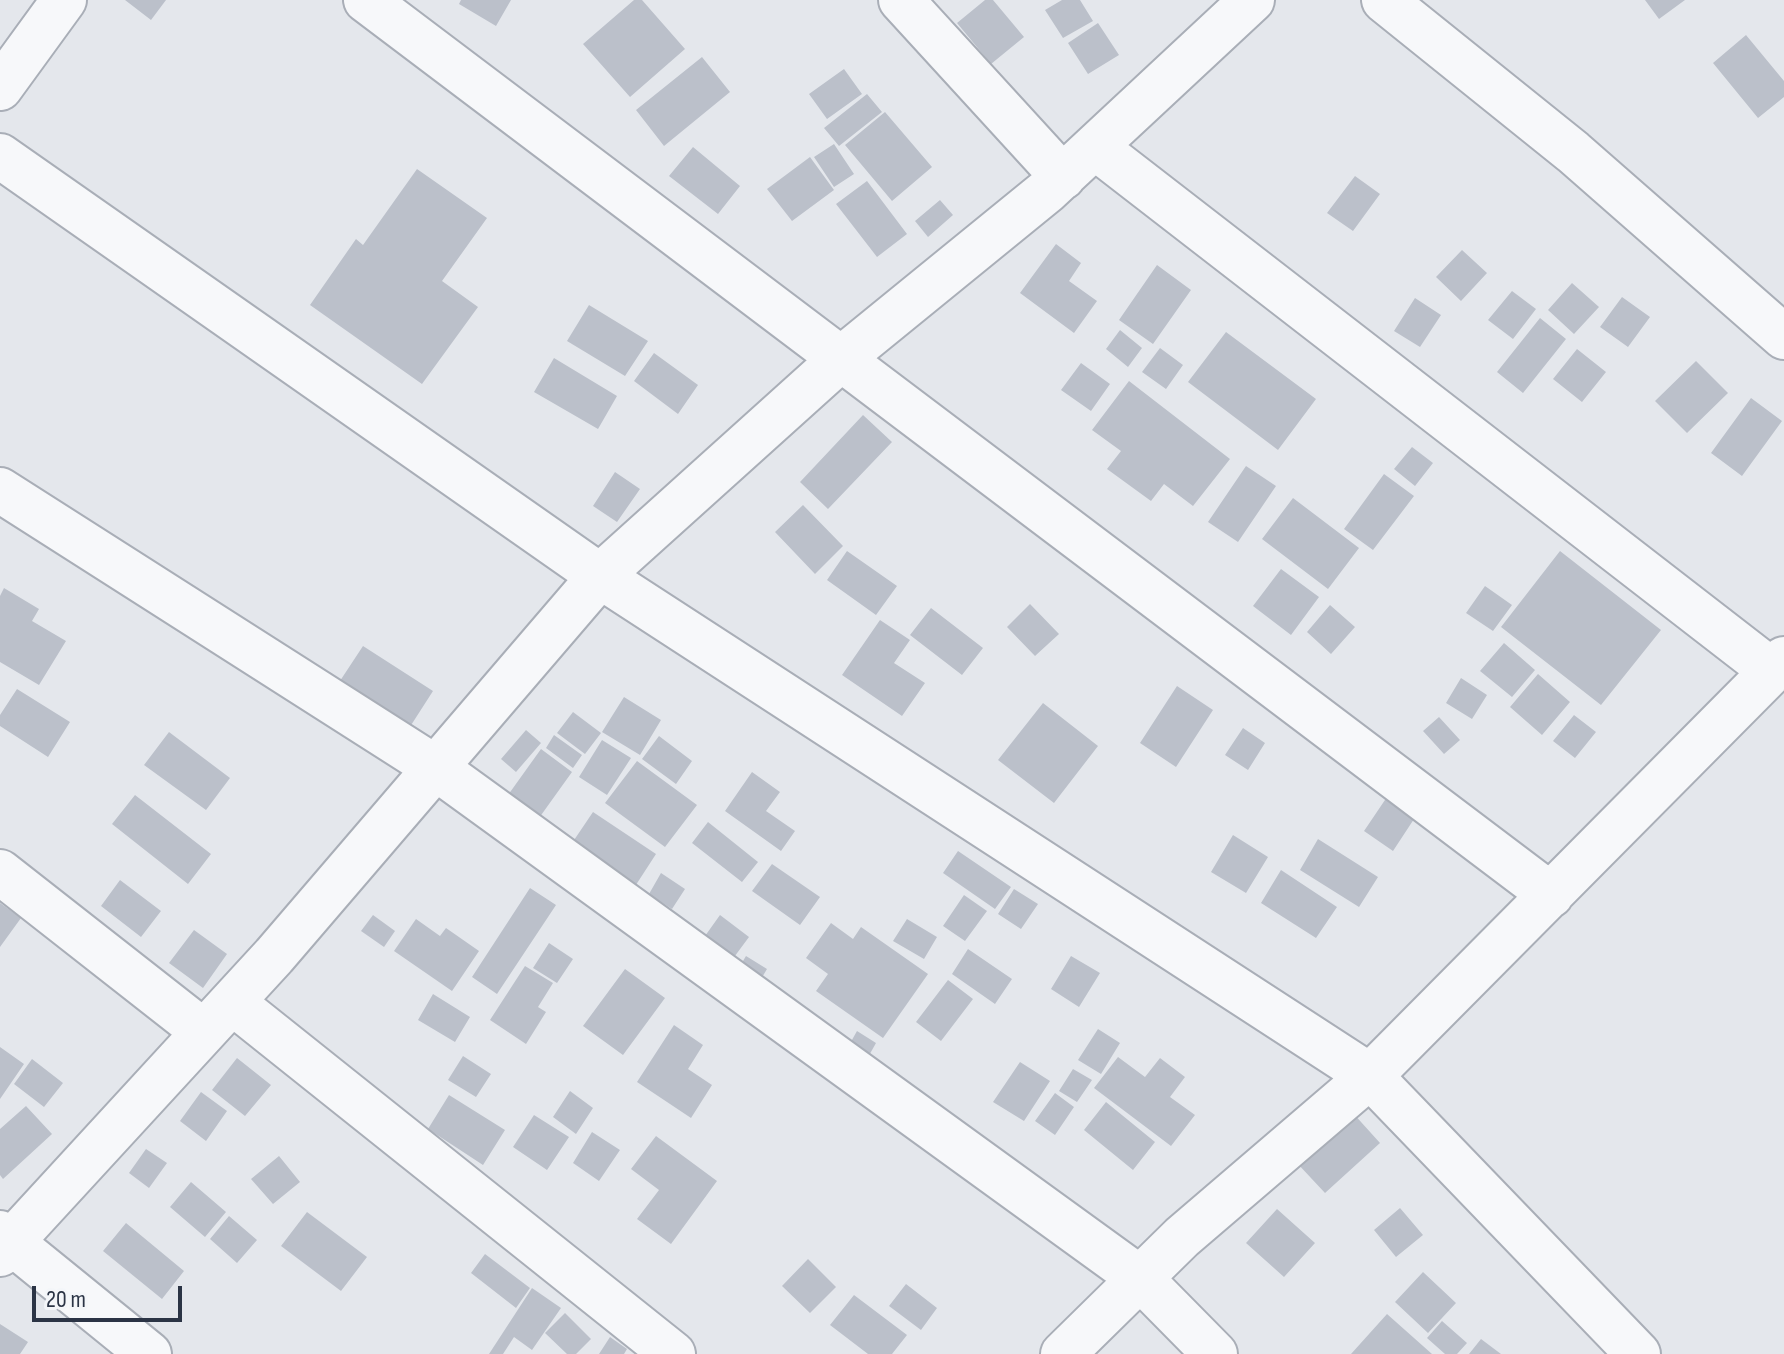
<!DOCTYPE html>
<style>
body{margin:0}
#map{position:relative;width:1784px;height:1354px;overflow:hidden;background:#e4e7ec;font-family:"Sofia Sans Condensed",sans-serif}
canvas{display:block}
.scale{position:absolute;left:32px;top:1286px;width:150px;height:36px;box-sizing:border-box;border:4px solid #2b3445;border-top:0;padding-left:10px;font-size:24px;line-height:28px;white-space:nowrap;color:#2b3445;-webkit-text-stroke:6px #f4f6f9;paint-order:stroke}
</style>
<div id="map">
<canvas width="1784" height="1354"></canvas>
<div class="scale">20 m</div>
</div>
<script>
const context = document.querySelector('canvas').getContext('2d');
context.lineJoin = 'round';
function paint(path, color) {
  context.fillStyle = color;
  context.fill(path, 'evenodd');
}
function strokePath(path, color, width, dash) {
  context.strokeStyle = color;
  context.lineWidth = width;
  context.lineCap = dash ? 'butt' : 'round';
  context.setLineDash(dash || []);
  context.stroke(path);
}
const building = new Path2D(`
 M 125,0 L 166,0 L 151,20 Z
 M 461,0 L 511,0 L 496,26 L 459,4 Z
 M 634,0 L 642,0 L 685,49 L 630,97 L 583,44 Z
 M 985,0 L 993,0 L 1024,37 L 991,64 L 957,23 Z
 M 1062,0 L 1080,0 L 1093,21 L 1063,38 L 1045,10 Z
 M 1645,0 L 1685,0 L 1659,19 Z
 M 1098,23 L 1119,55 L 1088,74 L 1068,43 Z
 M 1746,35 L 1784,81 L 1784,97 L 1758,118 L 1713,63 Z
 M 702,57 L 730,92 L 664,146 L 636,110 Z
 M 844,69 L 862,94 L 827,119 L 809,94 Z
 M 867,94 L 882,112 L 839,146 L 824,128 Z
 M 885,112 L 932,167 L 892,201 L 845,145 Z
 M 834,144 L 854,174 L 834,187 L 814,157 Z
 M 693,147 L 740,186 L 718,214 L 669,176 Z
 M 810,157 L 834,190 L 792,221 L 767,189 Z
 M 417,169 L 487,218 L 442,281 L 478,307 L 422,384 L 310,305 L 356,239 L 363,245 Z
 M 1355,176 L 1380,194 L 1353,231 L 1327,213 Z
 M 867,181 L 907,234 L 877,257 L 836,204 Z
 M 940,200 L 953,215 L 928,237 L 915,221 Z
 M 1056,244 L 1081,263 L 1069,281 L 1097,301 L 1074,333 L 1020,293 Z
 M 1462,250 L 1487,273 L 1461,301 L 1436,277 Z
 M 1157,265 L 1191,290 L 1153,344 L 1119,320 Z
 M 1572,283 L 1599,307 L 1574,334 L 1548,310 Z
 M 1512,291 L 1536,309 L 1513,339 L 1488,320 Z
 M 1622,297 L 1650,317 L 1628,347 L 1600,327 Z
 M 1415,298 L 1441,315 L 1420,347 L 1394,331 Z
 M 589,305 L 648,341 L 625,376 L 567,341 Z
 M 1540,318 L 1566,339 L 1523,393 L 1497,372 Z
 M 1120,330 L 1142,348 L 1128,367 L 1106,349 Z
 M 1226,332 L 1316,399 L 1278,450 L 1188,382 Z
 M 1160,348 L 1183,365 L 1166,389 L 1142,372 Z
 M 1577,349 L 1606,372 L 1582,402 L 1553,379 Z
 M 654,353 L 698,385 L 678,414 L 634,381 Z
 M 554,358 L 617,396 L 598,429 L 534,392 Z
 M 1696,361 L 1728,393 L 1687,433 L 1655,401 Z
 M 1081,363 L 1110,384 L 1091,411 L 1061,390 Z
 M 1129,381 L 1230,459 L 1193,506 L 1164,484 L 1151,501 L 1107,469 L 1121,451 L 1092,430 Z
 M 1751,398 L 1782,421 L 1742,476 L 1711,453 Z
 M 863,415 L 892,442 L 828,509 L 800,482 Z
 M 1412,447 L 1433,463 L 1415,486 L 1394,469 Z
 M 1246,466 L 1276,486 L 1238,542 L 1208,522 Z
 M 615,472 L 640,489 L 617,522 L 593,506 Z
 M 1384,474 L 1414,496 L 1373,550 L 1344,529 Z
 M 1293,498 L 1359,548 L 1328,589 L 1262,539 Z
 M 803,505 L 843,546 L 815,574 L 775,532 Z
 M 847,551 L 897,586 L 876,615 L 827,580 Z
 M 1560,551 L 1661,630 L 1601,705 L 1501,627 Z
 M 1281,569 L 1319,597 L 1291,635 L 1253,606 Z
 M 1485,586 L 1512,605 L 1493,631 L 1466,613 Z
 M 4,588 L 39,609 L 32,621 L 66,641 L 39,685 L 0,662 L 0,596 Z
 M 1030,604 L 1059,634 L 1035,656 L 1007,627 Z
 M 1330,605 L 1355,627 L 1331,654 L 1307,632 Z
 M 931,608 L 983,648 L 962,675 L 910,635 Z
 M 880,620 L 910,640 L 894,663 L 925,683 L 902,716 L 842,675 Z
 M 1504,643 L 1535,670 L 1512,697 L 1480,671 Z
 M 363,646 L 433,691 L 406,733 L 336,687 Z
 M 1538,674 L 1570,702 L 1542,735 L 1510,707 Z
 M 1461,678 L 1487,695 L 1472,719 L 1446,703 Z
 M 1177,686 L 1213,710 L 1176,767 L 1140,743 Z
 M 17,689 L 70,722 L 48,757 L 0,726 L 0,715 Z
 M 624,697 L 661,720 L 640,755 L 602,732 Z
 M 1043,703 L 1098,746 L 1054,803 L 998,760 Z
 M 573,712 L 601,733 L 585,754 L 557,733 Z
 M 1574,715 L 1596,732 L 1575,758 L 1553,741 Z
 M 1439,717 L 1460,740 L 1444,754 L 1423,731 Z
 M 1243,728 L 1265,743 L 1248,770 L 1225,755 Z
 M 526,730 L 541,743 L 516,772 L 501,759 Z
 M 169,732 L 230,778 L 206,810 L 144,765 Z
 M 554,735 L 582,755 L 573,768 L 546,748 Z
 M 659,736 L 692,761 L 676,784 L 642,759 Z
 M 602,740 L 631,758 L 607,795 L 579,777 Z
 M 541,749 L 572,772 L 534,825 L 503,802 Z
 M 637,761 L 697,805 L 665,847 L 605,803 Z
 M 752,772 L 780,792 L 766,811 L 795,831 L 781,851 L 725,811 Z
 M 135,795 L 211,854 L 188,884 L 112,824 Z
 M 1387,797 L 1416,816 L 1393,851 L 1364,831 Z
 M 593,812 L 656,854 L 632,891 L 568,849 Z
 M 708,822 L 758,862 L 742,882 L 692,843 Z
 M 1233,835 L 1268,857 L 1246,893 L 1211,872 Z
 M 1318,839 L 1378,877 L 1359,907 L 1300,870 Z
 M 958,851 L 1011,887 L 995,909 L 943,873 Z
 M 772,864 L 820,897 L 800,925 L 752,891 Z
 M 1281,870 L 1337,907 L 1316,938 L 1261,903 Z
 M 661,873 L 685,889 L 672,909 L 649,894 Z
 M 120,880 L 161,911 L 141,937 L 101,906 Z
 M 530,888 L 556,905 L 497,994 L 472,977 Z
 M 1014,889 L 1038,904 L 1021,929 L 998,914 Z
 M 964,895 L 987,911 L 965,941 L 943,926 Z
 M 0,903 L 21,918 L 0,947 Z
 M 373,915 L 395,931 L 384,947 L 361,931 Z
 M 720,915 L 749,937 L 729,964 L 700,943 Z
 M 416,919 L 440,936 L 446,928 L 479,951 L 452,991 L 394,951 Z
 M 907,919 L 937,937 L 924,959 L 893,941 Z
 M 831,923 L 853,939 L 861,927 L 928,974 L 883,1038 L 816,991 L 828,974 L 806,958 Z
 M 194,930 L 227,954 L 203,988 L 169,963 Z
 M 549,943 L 573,959 L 557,983 L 533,968 Z
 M 968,949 L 1012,979 L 995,1004 L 952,974 Z
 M 746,956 L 767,969 L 758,984 L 737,971 Z
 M 1071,956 L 1100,973 L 1079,1007 L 1051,989 Z
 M 525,966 L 553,983 L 538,1007 L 546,1012 L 526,1044 L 490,1020 Z
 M 625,969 L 665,998 L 623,1055 L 583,1026 Z
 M 948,980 L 973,999 L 941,1041 L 916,1022 Z
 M 433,994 L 470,1017 L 455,1042 L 418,1020 Z
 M 674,1025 L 703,1045 L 688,1069 L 712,1085 L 691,1118 L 637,1082 Z
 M 1098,1029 L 1120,1043 L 1101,1074 L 1078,1060 Z
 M 857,1031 L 876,1043 L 867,1059 L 848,1047 Z
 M 0,1047 L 24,1064 L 0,1099 Z
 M 463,1056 L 491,1074 L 476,1097 L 448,1080 Z
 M 1118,1057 L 1145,1077 L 1160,1058 L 1185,1077 L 1170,1097 L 1195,1115 L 1171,1146 L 1094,1088 Z
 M 237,1058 L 271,1085 L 245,1116 L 212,1090 Z
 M 32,1059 L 63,1083 L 44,1107 L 14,1084 Z
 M 1020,1062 L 1050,1081 L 1024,1121 L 993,1102 Z
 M 1073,1069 L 1092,1080 L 1077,1102 L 1059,1091 Z
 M 570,1091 L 593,1108 L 576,1134 L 553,1117 Z
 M 201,1092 L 227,1111 L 206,1141 L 180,1121 Z
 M 1055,1093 L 1074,1107 L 1055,1135 L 1035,1121 Z
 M 449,1095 L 505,1130 L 483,1165 L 428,1129 Z
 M 1106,1102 L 1155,1142 L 1133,1170 L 1084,1130 Z
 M 26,1106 L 52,1134 L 3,1179 L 0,1175 L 0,1129 Z
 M 1352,1112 L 1380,1143 L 1325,1193 L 1297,1163 Z
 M 534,1115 L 569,1137 L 547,1170 L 513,1147 Z
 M 592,1132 L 620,1150 L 599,1181 L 573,1163 Z
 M 656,1136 L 717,1181 L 671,1244 L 637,1219 L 659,1190 L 631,1169 Z
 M 146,1149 L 167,1163 L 149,1188 L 129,1173 Z
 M 279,1156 L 300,1182 L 273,1204 L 251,1179 Z
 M 191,1182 L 226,1212 L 205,1237 L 170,1207 Z
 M 1400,1208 L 1423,1235 L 1396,1257 L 1374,1230 Z
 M 1277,1209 L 1315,1243 L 1284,1277 L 1246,1243 Z
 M 307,1212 L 367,1257 L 341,1291 L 281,1246 Z
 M 229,1216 L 257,1240 L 237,1263 L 210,1239 Z
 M 126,1223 L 184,1271 L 162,1299 L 103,1251 Z
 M 485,1254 L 530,1288 L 516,1308 L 471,1273 Z
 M 808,1259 L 836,1287 L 810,1313 L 782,1286 Z
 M 1423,1272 L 1456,1303 L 1428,1333 L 1395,1302 Z
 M 906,1284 L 937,1308 L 921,1330 L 889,1306 Z
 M 532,1288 L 561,1308 L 532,1350 L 514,1337 L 503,1354 L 489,1354 Z
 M 854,1295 L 907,1335 L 892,1354 L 868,1354 L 830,1325 Z
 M 565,1313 L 591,1339 L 576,1354 L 567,1354 L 545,1333 Z
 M 1387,1314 L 1432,1354 L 1351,1354 Z
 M 1442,1321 L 1467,1343 L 1457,1354 L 1445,1354 L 1427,1338 Z
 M 0,1324 L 28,1342 L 20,1354 L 0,1354 Z
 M 610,1337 L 627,1349 L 624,1354 L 599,1354 Z
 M 1481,1339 L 1501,1354 L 1469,1354 Z`);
const minor = new Path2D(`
 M 366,0 L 1551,895
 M 901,0 L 1063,177
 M 1384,0 L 1573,152 L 1784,337
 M 0,88 L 64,0
 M 1095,147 L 1772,671
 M 0,156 L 600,576 L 1370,1076 L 1638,1354
 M 0,490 L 436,768 L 1141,1279 L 1215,1354
 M 0,872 L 204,1032
 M 232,1002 L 673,1354
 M 0,1233 L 149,1354
 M 0,1254 L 274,956 L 600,576 L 842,358 L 1047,191 L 1252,0
 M 1063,1354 L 1182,1237 L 1370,1076 L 1784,659`);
paint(building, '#bbc0ca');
strokePath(minor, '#a9aeb7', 48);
strokePath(minor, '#f7f8fa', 44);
</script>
